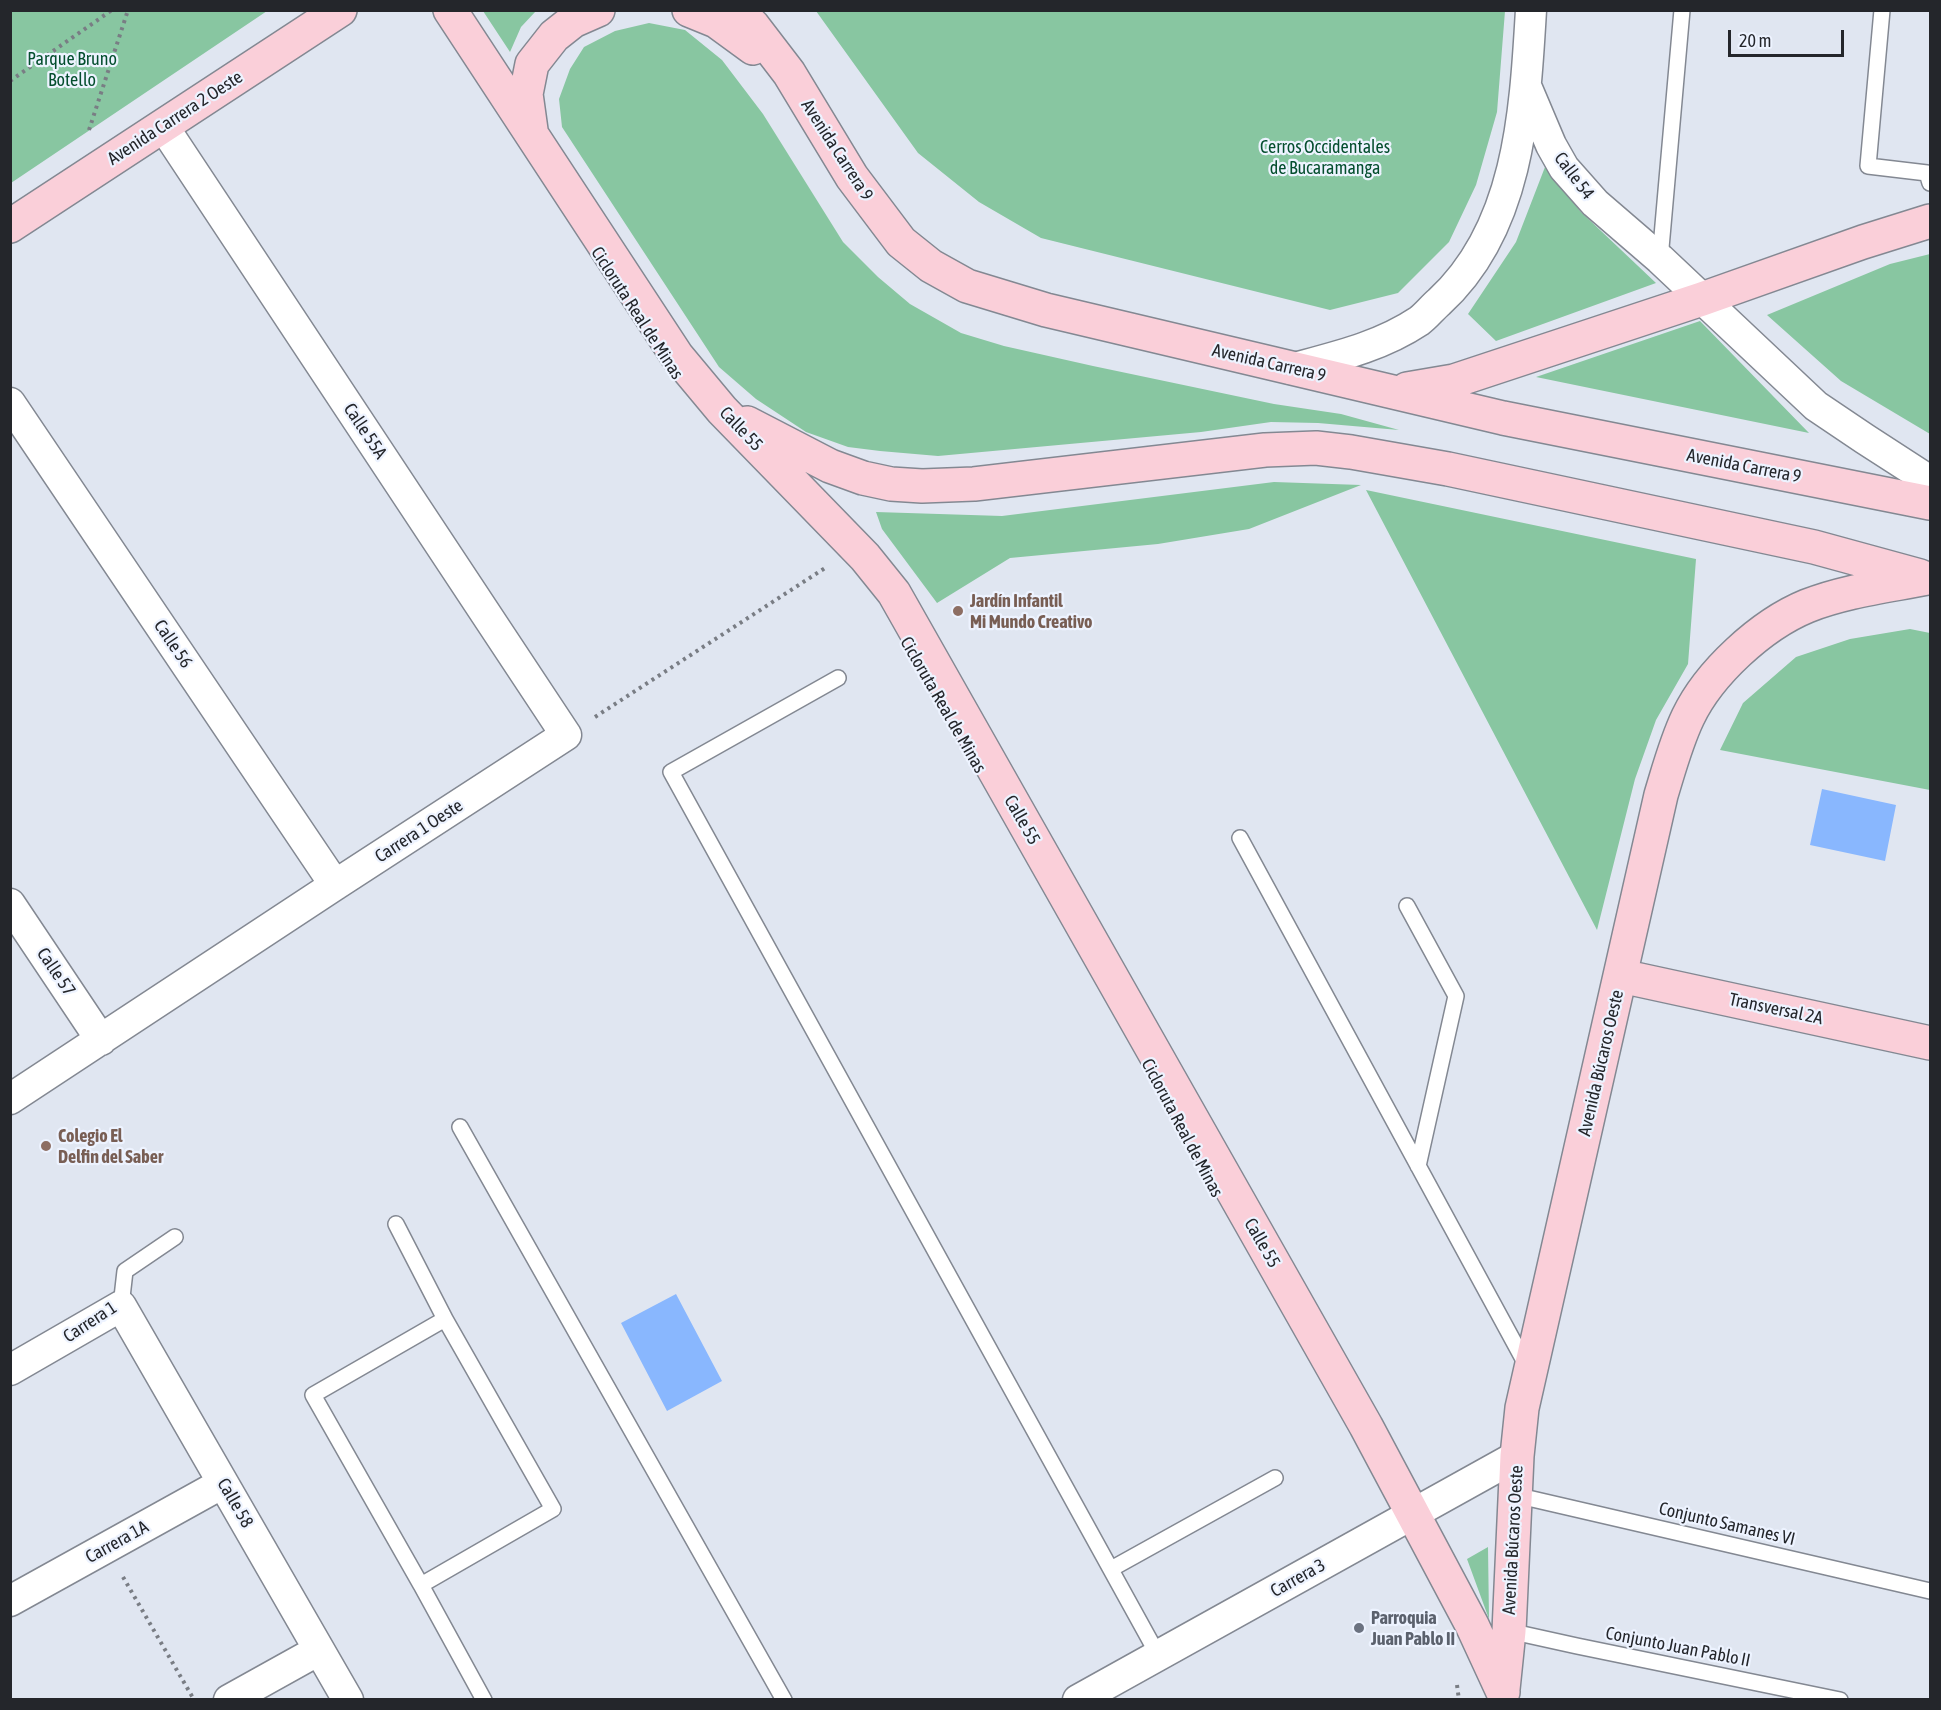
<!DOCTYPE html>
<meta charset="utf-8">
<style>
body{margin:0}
#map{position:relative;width:1941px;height:1710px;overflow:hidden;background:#e0e6f1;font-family:"Asap Condensed",sans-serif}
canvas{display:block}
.frame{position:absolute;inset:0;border:12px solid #24262b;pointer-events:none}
.scale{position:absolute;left:1728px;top:30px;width:116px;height:27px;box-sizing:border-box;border:3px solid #24262b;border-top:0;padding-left:8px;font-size:18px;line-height:21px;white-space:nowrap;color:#24262b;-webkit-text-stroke:4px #edf3ff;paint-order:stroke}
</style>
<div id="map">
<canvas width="1941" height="1710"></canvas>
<div class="frame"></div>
<div class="scale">20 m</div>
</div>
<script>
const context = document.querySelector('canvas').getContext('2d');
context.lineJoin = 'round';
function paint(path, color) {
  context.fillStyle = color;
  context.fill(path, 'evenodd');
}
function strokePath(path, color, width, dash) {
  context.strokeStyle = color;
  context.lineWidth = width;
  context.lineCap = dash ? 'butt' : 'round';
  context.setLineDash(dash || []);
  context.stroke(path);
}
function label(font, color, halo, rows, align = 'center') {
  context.font = font + ' "Asap Condensed",sans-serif';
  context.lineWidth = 4.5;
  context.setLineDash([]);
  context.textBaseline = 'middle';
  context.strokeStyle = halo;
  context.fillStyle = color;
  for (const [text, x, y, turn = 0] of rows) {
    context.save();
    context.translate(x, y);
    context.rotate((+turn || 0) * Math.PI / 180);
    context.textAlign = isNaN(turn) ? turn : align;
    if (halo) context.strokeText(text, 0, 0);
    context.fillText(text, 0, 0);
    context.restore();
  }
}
const green = new Path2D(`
 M 11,10 L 267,10 L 267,11 L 11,183 Z
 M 483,11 L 536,11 L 521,27 L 510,52 Z
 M 816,11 L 1505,11 L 1497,112 L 1476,185 L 1449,242 L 1398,293 L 1330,310 L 1041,238 L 979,202 L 918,153 Z
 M 649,23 L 685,30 L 722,60 L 763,114 L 843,242 L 878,277 L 910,304 L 961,333 L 1004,346 L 1093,366 L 1274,404 L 1341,414 L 1399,430 L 1318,423 L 1271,422 L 1201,432 L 938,456 L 880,451 L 848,447 L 806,432 L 756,399 L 719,367 L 562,127 L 559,99 L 570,69 L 584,47 L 615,31 Z
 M 1545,167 L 1581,212 L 1656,283 L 1496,341 L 1468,314 L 1516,242 Z
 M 1930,254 L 1930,434 L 1841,381 L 1767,315 L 1890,264 Z
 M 1700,321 L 1809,433 L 1536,377 Z
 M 1274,482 L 1361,485 L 1249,529 L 1158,544 L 1010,558 L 937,603 L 882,529 L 876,512 L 1002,516 Z
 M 1366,490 L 1696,559 L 1688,664 L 1656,720 L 1635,779 L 1597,930 Z
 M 1910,629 L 1930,633 L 1930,790 L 1720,750 L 1743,703 L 1796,657 L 1850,639 Z
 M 1488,1547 L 1489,1619 L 1467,1559 Z`);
const water = new Path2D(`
 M 1822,789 L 1896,805 L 1885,861 L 1810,845 Z
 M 676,1294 L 722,1381 L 667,1411 L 621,1323 Z`);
const path = new Path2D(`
 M 10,81 L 112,10
 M 89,130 L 128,10
 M 595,717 L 825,568
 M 123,1577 L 193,1698
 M 1457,1685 L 1459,1700`);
const lane = new Path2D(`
 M 1882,10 L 1868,166 L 1927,173 L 1930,183
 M 1660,259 L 1682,10
 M 838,678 L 671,772 L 1158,1655
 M 1240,838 L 1528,1368
 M 1407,906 L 1456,996 L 1418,1166
 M 460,1127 L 784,1700
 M 396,1224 L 445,1319
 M 121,1306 L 125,1271 L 175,1237
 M 445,1319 L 553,1509 L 421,1585 L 313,1395 Z
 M 1515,1495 L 1930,1591
 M 1111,1569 L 1275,1478
 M 421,1585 L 484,1700
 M 1509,1631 L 1577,1646 L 1840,1700`);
const street = new Path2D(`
 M 1526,86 L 1551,145 L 1564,168 L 1595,203 L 1660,259 L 1816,406 L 1865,439 L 1930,481
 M 1291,369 C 1335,357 1380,347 1419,321 C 1426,316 1432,308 1439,302 C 1519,229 1525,112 1531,10
 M 10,403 L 335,885
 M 10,904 L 101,1040
 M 10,1099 L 335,885 L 566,735 L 163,126
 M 10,1370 L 121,1306 L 348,1700
 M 10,1601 L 223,1483
 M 229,1700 L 319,1650
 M 1078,1700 L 1517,1456`);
const secondary = new Path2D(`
 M 450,10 L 677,356 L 722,410 L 865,557 L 894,593 L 1366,1426 L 1472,1625 L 1503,1692
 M 689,10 L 716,21 L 753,48
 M 737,10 L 753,26 L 789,73 L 852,177 L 901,242 L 931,266 L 967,286 L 1046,310 L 1503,418 L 1930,503
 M 531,130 L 526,94 L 532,64 L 554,36 L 573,21 L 598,10
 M 10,226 L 340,10
 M 1407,389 L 1454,381 L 1702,299 L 1863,242 L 1930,221
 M 747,423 L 830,466 L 863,478 L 891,484 L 922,486 L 974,484 L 1265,450 L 1316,448 L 1351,452 L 1448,469 L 1814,547 L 1920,576
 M 1621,976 L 1930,1043
 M 1503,1689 L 1509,1631 L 1517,1456 L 1522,1408 L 1661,795 C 1669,769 1676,742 1688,717 C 1709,673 1761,625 1807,606 C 1845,591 1887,586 1927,578`);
const markers = [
 [958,611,6,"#8d6e63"],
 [46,1146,6,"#8d6e63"],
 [1359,1628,6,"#6b7280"]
];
const parkNames = [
 ["Parque Bruno",72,59],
 ["Botello",72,80],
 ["Cerros Occidentales",1325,147],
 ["de Bucaramanga",1325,168]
];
const streetNames = [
 ["Avenida Carrera 2 Oeste",175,118,-33],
 ["Avenida Carrera 9",837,150,57],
 ["Calle 54",1574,176,53],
 ["Cicloruta Real de Minas",637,313,57],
 ["Avenida Carrera 9",1269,363,13],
 ["Calle 55",741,429,46],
 ["Calle 55A",365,431,56],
 ["Avenida Carrera 9",1744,466,11],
 ["Calle 56",173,644,56],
 ["Cicloruta Real de Minas",943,705,60],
 ["Calle 55",1022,820,60],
 ["Carrera 1 Oeste",419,831,-33],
 ["Calle 57",56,972,56],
 ["Transversal 2A",1776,1009,12],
 ["Avenida Búcaros Oeste",1601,1063,-77],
 ["Cicloruta Real de Minas",1182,1128,62],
 ["Calle 55",1262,1243,60],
 ["Carrera 1",90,1322,-33],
 ["Calle 58",235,1503,60],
 ["Conjunto Samanes VI",1727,1524,13],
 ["Avenida Búcaros Oeste",1513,1540,-87],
 ["Carrera 1A",117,1542,-29],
 ["Carrera 3",1298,1578,-29],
 ["Conjunto Juan Pablo II",1678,1647,11]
];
const educationNames = [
 ["Jardín Infantil",970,601],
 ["Mi Mundo Creativo",970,622],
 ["Colegio El",58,1136],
 ["Delfin del Saber",58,1157]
];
const worshipNames = [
 ["Parroquia",1371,1618],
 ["Juan Pablo II",1371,1639]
];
paint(green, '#88c6a1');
paint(water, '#89b7fe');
strokePath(lane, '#838892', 18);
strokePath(street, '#838892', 33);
strokePath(secondary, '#838892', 36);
strokePath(path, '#797d84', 4, [3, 4.5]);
strokePath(lane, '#fff', 15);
strokePath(street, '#fff', 30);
strokePath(secondary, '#facfd9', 33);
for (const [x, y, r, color] of markers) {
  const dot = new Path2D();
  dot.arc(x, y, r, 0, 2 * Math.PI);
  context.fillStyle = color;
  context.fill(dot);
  strokePath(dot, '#edf3ff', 2);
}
label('18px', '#044e2e', '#edf3ff', parkNames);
label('18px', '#24262b', '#edf3ff', streetNames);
label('bold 18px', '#785e54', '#edf3ff', educationNames, 'left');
label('bold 18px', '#5b616d', '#edf3ff', worshipNames, 'left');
</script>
